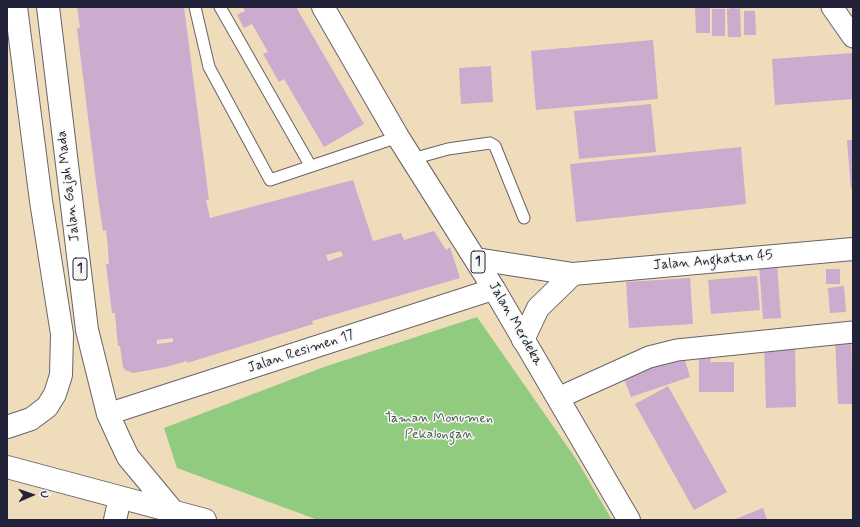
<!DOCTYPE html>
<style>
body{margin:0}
#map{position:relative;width:860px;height:527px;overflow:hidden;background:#efdcbb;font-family:Mynerve,sans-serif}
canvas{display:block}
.frame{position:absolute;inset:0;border:8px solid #22223b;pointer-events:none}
.north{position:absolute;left:12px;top:475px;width:40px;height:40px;-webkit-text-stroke:3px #f6f6f2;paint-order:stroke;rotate:88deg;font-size:11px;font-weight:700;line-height:16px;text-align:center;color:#22223b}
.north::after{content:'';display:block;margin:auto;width:14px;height:18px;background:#22223b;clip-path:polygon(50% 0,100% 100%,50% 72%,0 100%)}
</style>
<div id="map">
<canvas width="860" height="527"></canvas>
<div class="frame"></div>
<div class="north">U</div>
</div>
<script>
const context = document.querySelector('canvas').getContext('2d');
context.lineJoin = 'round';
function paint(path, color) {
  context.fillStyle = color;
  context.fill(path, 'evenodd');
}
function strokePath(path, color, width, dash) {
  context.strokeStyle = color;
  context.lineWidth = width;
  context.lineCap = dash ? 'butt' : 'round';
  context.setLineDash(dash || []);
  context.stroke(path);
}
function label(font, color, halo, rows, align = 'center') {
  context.font = font + ' Mynerve,sans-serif';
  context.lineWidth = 3;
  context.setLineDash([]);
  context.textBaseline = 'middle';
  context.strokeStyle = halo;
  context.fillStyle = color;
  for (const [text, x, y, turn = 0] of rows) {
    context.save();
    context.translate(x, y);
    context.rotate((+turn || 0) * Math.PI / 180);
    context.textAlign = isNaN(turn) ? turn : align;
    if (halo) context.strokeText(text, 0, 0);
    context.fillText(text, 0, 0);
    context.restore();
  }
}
const green = new Path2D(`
 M 477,317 L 576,459 L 612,520 L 318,520 L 177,468 L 164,428 L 324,367 Z`);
const building = new Path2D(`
 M 77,7 L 184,7 L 209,200 L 206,200 L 210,218 L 353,180 L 373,241 L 401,233 L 404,240 L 434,231 L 446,250 L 450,247 L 460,278 L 312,321 L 313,324 L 187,363 L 187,361 L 166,367 L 133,373 L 125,370 L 123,367 L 120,346 L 118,346 L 115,313 L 112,313 L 106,264 L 109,264 L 108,248 L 106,230 L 103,231 L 98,198 L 77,28 L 80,28 ZM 341,251 L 343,256 L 328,261 L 326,255 ZM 173,338 L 173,342 L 157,344 L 157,340 Z
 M 243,7 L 296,7 L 364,124 L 324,147 L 284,79 L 279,82 L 263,54 L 268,52 L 252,24 L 244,28 L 237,15 L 245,11 Z
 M 695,7 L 710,7 L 710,33 L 696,33 Z
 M 729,7 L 746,7 L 746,8 L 730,9 Z
 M 712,9 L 725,9 L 725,36 L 712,36 Z
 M 727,9 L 740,9 L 741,37 L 728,37 Z
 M 744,11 L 755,11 L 756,35 L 744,35 Z
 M 653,40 L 658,99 L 536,110 L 531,51 Z
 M 853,53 L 853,99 L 775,105 L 772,59 Z
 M 491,66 L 493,102 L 461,104 L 459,68 Z
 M 651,104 L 656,152 L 579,159 L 574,111 Z
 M 847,140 L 853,140 L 853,189 L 851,189 Z
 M 741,147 L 746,204 L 576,222 L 570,164 Z
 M 777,264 L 781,318 L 763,319 L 759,265 Z
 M 826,269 L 840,269 L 840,284 L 826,284 Z
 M 757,276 L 760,310 L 711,314 L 708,280 Z
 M 690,278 L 693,324 L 629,328 L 626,282 Z
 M 844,286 L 846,312 L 830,313 L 828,288 Z
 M 851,335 L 853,404 L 838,404 L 835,336 Z
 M 795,342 L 796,407 L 766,408 L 764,343 Z
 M 682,350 L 690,377 L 631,397 L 621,371 Z
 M 711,358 L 710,362 L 734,362 L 734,392 L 699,392 L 699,359 Z
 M 668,386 L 727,492 L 694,510 L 635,404 Z
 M 763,508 L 767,520 L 733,520 Z`);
const lane = new Path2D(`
 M 195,7 L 209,67 L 270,180 L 398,137
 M 220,7 L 310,165
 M 412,159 L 448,149 L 490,143 L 495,146 L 524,218`);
const street = new Path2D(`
 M 832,7 L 853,37
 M 558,398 L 649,357 L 677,350 L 853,332
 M 108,414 L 494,289`);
const secondary = new Path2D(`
 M 476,259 L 573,274 L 853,249
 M 523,340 L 538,308 L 573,274
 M 115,520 L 120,498`);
const highway = new Path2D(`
 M 48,7 L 87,330 L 108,414 L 119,438 L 128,457 L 172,510
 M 323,7 L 398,137 L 494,289 L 629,520
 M 7,427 L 31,419 L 47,407 L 55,394 L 61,375 L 62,334 L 41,201 L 16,7
 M 7,467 L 205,520`);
const shields = [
 [478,262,14],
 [80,269,14]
];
const shieldNames = [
 ["1",478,262],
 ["1",80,269]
];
const streetNames = [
 ["Jalan Gajah Mada",69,186,-97],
 ["Jalan Angkatan 45",713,261,-5],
 ["Jalan Merdeka",515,324,60],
 ["Jalan Resimen 17",301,352,-18]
];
const parkNames = [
 ["Taman Monumen",439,419],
 ["Pekalongan",439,435]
];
paint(green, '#90cb7f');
paint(building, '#cbabce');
strokePath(lane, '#6a6368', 13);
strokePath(street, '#6a6368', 23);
strokePath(secondary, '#6a6368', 24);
strokePath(highway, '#6a6368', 24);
strokePath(lane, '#fff', 11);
strokePath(street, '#fff', 21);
strokePath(secondary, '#fff', 22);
strokePath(highway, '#fff', 22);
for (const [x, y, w] of shields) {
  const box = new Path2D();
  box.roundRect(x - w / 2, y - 11, w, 22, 3);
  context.fillStyle = '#f6f6f2';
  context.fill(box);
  strokePath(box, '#22223b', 1);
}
label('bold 13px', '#22223b', null, shieldNames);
label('14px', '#22223b', '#f6f6f2', streetNames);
label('14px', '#485d53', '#f6f6f2', parkNames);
</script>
